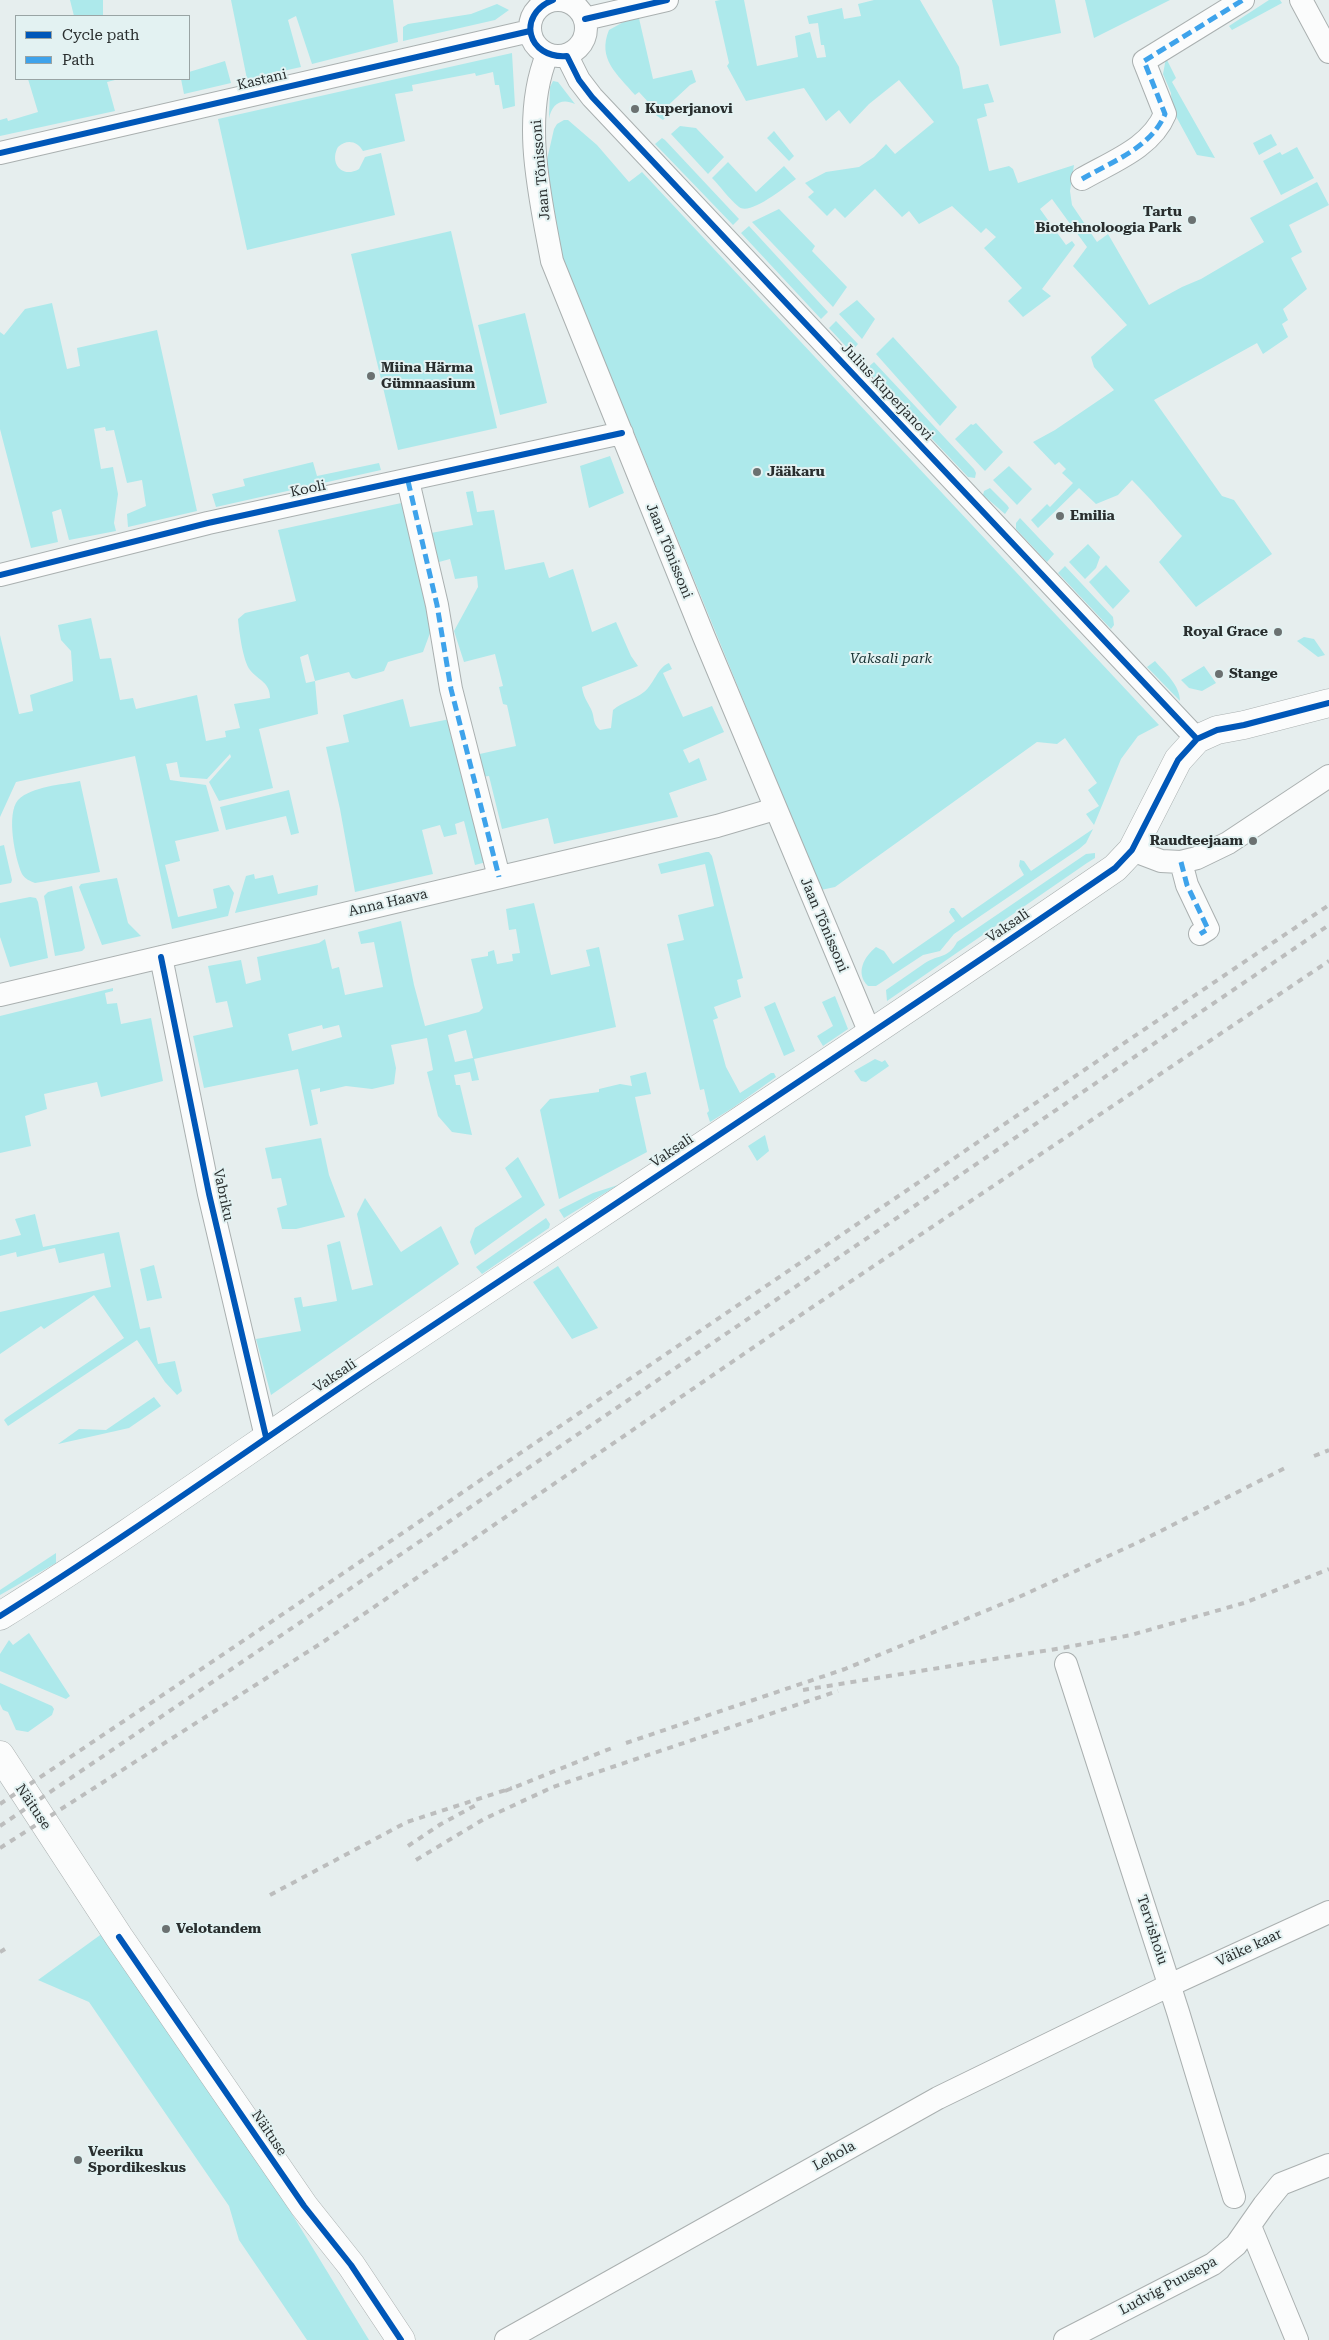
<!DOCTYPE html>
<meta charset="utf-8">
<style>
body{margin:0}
#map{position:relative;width:1329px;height:2340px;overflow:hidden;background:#e6eeee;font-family:"Roboto Serif",serif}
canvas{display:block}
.legend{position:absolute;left:15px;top:15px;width:175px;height:65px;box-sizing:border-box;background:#e3f2f2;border:1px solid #99a4a4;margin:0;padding:6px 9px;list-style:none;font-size:15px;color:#292e2e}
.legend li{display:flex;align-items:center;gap:10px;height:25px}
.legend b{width:25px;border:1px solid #99a4a4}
</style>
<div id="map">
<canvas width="1329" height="2340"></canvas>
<ul class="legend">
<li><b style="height:6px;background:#0057b8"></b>Cycle path</li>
<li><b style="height:6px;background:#3ea3eb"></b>Path</li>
</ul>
</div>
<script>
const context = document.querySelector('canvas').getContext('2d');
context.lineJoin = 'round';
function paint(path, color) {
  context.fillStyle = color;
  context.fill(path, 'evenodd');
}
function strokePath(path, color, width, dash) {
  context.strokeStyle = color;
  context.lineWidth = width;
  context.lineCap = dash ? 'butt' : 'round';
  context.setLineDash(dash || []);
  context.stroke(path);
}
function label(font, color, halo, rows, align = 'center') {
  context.font = font + ' "Roboto Serif",serif';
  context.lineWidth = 4;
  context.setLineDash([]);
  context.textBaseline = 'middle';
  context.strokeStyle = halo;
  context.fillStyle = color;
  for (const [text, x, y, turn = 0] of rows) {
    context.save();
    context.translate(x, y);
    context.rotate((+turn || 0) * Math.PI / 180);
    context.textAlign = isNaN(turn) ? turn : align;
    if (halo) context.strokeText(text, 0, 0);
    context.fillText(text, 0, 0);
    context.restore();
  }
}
const green = new Path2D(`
 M 70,0 L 103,0 L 103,16 L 74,16 Z
 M 231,0 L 393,0 L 398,42 L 312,64 L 296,16 L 288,20 L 301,67 L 247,79 Z
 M 720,0 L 744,0 L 757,66 L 798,57 L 795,36 L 810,32 L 817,58 L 826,57 L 824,45 L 821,45 L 818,23 L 809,24 L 807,16 L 842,8 L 844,19 L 861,16 L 858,4 L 874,0 L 920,0 L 959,67 L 963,89 L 988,84 L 994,102 L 984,104 L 987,116 L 977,119 L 989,171 L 1009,166 L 1013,169 L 1018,183 L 1074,165 L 1070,191 L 1072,205 L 1097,242 L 1108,234 L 1149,305 L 1182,287 L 1201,279 L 1264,242 L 1250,218 L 1317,182 L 1329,205 L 1289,225 L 1302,252 L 1291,258 L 1307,289 L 1283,309 L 1288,320 L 1282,324 L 1288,337 L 1263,354 L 1257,343 L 1154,400 L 1222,496 L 1234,500 L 1272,554 L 1196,607 L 1159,562 L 1182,536 C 1165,517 1150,498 1132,480 L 1118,495 L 1096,504 L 1079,488 L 1038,528 L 1031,520 L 1047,504 L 1050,507 L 1073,483 L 1062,473 L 1066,469 L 1059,462 L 1055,465 L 1033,442 L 1055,430 L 1114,390 L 1094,367 L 1091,357 L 1127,325 L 1073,266 L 1087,247 L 1052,199 L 1040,209 L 1066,245 L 1072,241 L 1075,245 L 1042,289 L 1051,296 L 1023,317 L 1008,301 L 1022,288 L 984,248 L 996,237 L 986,228 L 981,233 L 952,206 L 919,224 L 909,211 L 902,217 L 875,189 L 845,218 L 835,208 L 827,216 L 808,197 L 814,192 L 805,183 L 826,172 L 859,167 L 874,157 L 886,144 L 895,154 L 934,122 L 899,80 L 869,104 L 850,124 L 839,110 L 826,121 L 804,88 L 746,101 L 727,66 L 729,63 L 715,1 Z
 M 992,0 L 1055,0 L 1061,33 L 1000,46 Z
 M 1085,0 L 1170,0 L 1094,38 Z
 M 1269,0 L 1280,0 L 1282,3 L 1232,30 L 1229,26 Z
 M 497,4 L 509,10 L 495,20 L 403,41 L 403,27 L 408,24 L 471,14 Z
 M 638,14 L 653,79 L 692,70 L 696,82 L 690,85 L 662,111 L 667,116 L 663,120 L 647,109 L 650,104 L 639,92 L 635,95 C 617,74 597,59 609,30 Z
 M 512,53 L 515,106 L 503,109 L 499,85 L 495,85 L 493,72 L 476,76 L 475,73 L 412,85 L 413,91 L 395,94 L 405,141 L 363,151 C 357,141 347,139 338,147 C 329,163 342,179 359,169 L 365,157 L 381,153 L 395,215 L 247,250 L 218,119 Z
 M 1166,58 L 1176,78 L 1172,82 L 1215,158 L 1197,155 L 1172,109 L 1171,93 L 1163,74 Z
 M 225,61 L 231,83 L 184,94 L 181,79 L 189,79 L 189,72 Z
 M 28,79 L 119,79 L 107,82 L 115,111 L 0,136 L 0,120 L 7,118 L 8,121 L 38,112 Z
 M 553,81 L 558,82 L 575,104 C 561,97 551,105 549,119 L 550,87 Z
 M 564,120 L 568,120 L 597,145 L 629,182 L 642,172 L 1159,725 L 1138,736 L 1121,759 L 1094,825 L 1086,814 L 1099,806 L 1088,790 L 1097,783 L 1065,738 L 1057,744 L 1037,742 L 835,887 L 821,890 L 635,435 L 567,278 L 557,234 L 546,164 L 554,129 L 557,124 Z
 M 680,126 L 696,128 L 724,157 L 708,174 L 671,134 Z
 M 774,131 L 794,156 L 789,161 L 767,138 Z
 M 1271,134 L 1277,145 L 1259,155 L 1253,143 Z
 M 662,138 L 665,140 L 739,219 L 733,225 L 655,144 Z
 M 1297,147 L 1314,178 L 1281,195 L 1263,161 L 1280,152 L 1282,155 Z
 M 728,162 L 756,192 L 784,166 L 796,179 C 785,187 750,216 739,207 C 729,199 721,187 712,178 Z
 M 779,209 L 815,246 L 812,251 L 847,287 L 833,307 L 752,222 Z
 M 749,226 L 828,312 L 821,319 L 741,233 Z
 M 451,231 L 497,428 L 398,450 L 351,254 Z
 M 857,300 L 875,319 L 862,339 L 839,314 Z
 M 52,303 L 67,369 L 80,366 L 77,348 L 157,330 L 197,511 L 128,527 L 127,514 L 146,506 L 142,480 L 127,483 L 114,430 L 106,431 L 105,427 L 94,429 L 101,469 L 113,467 L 118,494 L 114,523 L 116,531 L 69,540 L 61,509 L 52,512 L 58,542 L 31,548 L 0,429 L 0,332 L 4,335 L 25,309 Z
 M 525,313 L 547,403 L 500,415 L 478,325 Z
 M 836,321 L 858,344 L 851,352 L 829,328 Z
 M 893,337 L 957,407 L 940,426 L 876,354 Z
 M 874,362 L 974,469 L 976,473 L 975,478 L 968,477 L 866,369 Z
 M 976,423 L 1003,452 L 985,471 L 955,439 L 971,424 L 973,425 Z
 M 610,456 L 624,493 L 589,508 L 580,466 Z
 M 313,462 L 317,476 L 379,463 L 381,470 L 216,507 L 212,494 L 245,486 L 243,479 Z
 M 1009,466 L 1032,489 L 1017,505 L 993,480 Z
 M 990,488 L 1007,505 L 1009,508 L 1005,514 L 983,495 L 984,491 Z
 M 473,491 L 477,512 L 494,510 L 505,570 L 544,562 L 549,578 L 573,569 L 592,632 L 616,622 L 631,656 L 638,666 L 582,687 C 583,696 587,701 591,709 C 595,717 592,723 600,730 L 611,728 L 613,710 C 622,702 634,700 644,692 C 654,684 657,668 669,663 L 672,669 L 663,673 L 683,717 L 712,706 L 724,732 L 683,750 L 689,763 L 699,758 L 707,780 L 669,793 L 678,817 L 554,844 L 548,818 L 502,829 L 489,776 L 481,777 L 475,755 L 516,746 L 507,705 L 503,704 L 499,687 L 503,686 L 495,654 L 464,662 L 454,631 L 478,587 L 477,576 L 455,579 L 450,559 L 439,562 L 431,533 L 473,525 L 466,492 Z
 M 406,502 L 433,625 L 423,652 L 388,662 L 384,671 L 356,679 L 352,678 L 349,672 L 315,681 L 318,714 L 259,729 L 273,788 L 219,801 L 209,782 L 231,757 L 230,754 L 207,779 L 180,777 L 177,762 L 166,764 L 170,780 L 206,785 L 219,831 L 175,841 L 180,861 L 165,865 L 178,917 L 217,908 L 213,889 L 229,885 L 234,893 L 228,916 L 172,929 L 135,756 L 16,782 L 0,817 L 0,635 L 19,714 L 33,711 L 30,695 L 73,681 L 71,651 L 61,640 L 58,625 L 91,618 L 100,659 L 111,658 L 120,700 L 133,698 L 136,709 L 197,695 L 206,741 L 226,737 L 225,731 L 240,728 L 234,704 L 270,698 C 270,682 259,681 250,670 C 243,661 239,631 238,619 L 245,613 L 296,601 L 278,530 ZM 308,654 L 315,681 L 306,683 L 300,657 Z
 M 1020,518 L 1054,554 L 1047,562 L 1016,529 L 1016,523 Z
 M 1088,544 L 1100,557 L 1096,568 L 1085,579 L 1069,562 Z
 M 1106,565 L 1130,591 L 1113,609 L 1089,582 Z
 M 1065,566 L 1113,617 L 1114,625 L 1111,629 L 1058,573 Z
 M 1304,637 L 1314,639 L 1325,655 L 1318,657 L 1297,641 Z
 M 1155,661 C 1165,673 1180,685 1180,701 L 1147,667 Z
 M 1204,666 L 1216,683 L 1202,691 L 1189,688 L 1181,680 Z
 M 403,699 L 410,727 L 450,719 L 490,861 L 475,865 L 464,821 L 455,824 L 457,834 L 444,837 L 440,825 L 422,830 L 433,874 L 355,892 L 340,809 L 326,747 L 349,742 L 343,715 Z
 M 80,781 L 100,872 L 35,883 C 30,881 25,879 22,874 C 15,858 6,814 18,800 C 32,786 62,785 80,781 Z
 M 289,790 L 299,833 L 291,835 L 286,816 L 226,830 L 220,807 Z
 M 1093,829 L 1086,843 L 1079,849 L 954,934 L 940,951 L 923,955 L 876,986 L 868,986 C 855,973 864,957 876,947 L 884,951 L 893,964 L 955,921 L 949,912 L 951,908 L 954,908 L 962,918 L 1024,875 L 1019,866 L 1020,860 L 1024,861 L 1031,871 Z
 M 4,845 L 12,880 L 11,883 L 0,885 L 0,846 Z
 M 706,852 L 709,852 L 712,856 L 743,978 L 737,980 L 741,997 L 714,1007 L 718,1018 L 713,1020 L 726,1067 L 740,1093 L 771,1073 L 774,1073 L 776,1077 L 734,1107 L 710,1122 L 707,1113 L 709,1111 L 704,1089 L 700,1090 L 667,944 L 684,940 L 678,915 L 714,906 L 705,864 L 661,874 L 658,864 Z
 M 1095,853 L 1095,858 L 1087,863 L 887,1001 L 886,990 C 899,981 912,972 925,963 C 939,954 948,959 957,942 L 1086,854 Z
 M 254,874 L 255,879 L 273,875 L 278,894 L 318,885 L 317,895 L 235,913 L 246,876 Z
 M 117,878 L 128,923 L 141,936 L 102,945 L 79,887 L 81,884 Z
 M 72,886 L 85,948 L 82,951 L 55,956 L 44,896 L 48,892 Z
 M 30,897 L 36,898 L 38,902 L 48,958 L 10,967 L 0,937 L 0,903 Z
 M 534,903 L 551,975 L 590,966 L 586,950 L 599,947 L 616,1027 L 474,1059 L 479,1080 L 472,1081 L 470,1072 L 454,1075 L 456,1085 L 460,1085 L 472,1135 L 452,1132 L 438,1116 L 427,1072 L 433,1070 L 427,1038 L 391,1045 L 396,1068 L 394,1084 L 372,1089 L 346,1086 L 320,1092 L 320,1088 L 311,1090 L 318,1124 L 310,1126 L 298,1069 L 204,1088 L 193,1036 L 233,1027 L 227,1001 L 216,1003 L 208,966 L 241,960 L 246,984 L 261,980 L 257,957 L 319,943 L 325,939 L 332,969 L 339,967 L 345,995 L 383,987 L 374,942 L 361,944 L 358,932 L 401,921 L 414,985 L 425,1026 L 479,1012 L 483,1008 L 471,959 L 488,956 L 488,952 L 494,950 L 497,964 L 513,961 L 512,954 L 520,953 L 516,929 L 509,930 L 506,909 ZM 322,1025 L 323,1029 L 339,1025 L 342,1037 L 292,1051 L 288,1034 ZM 466,1030 L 473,1058 L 455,1062 L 448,1035 Z
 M 113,988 L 113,991 L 105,993 L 107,1004 L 117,1003 L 121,1024 L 151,1018 L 163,1081 L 101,1097 L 97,1082 L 44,1094 L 47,1109 L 25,1116 L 31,1146 L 0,1153 L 0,1016 Z
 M 835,996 L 848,1029 L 823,1046 L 817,1036 L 833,1026 L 822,1002 Z
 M 775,1002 L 795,1051 L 784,1056 L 764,1007 Z
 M 875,1059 L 882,1062 L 885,1060 L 889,1066 L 866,1082 L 861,1081 L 854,1071 Z
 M 646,1072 L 651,1094 L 635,1097 L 647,1152 L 559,1199 L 540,1110 L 550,1099 L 599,1092 L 599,1089 L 620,1084 L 632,1086 L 630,1076 Z
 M 765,1135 L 769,1151 L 757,1161 L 748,1146 Z
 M 321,1138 L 329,1175 L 345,1217 L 296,1229 L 282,1229 L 277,1208 L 287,1205 L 281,1178 L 272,1179 L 265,1148 Z
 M 518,1157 L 545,1205 L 475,1255 L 470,1242 L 475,1228 L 522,1197 L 505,1168 Z
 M 618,1185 L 564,1218 L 559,1210 L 593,1193 Z
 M 365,1198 L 401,1252 L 441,1226 L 459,1264 L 271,1395 L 256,1339 L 301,1331 L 294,1298 L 301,1297 L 303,1307 L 337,1301 L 327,1245 L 340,1241 L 352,1290 L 373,1285 L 357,1214 Z
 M 35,1214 L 43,1247 L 119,1232 L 140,1329 L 150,1327 L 158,1364 L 175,1361 L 182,1391 L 177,1395 L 165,1382 L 137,1340 L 8,1426 L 4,1420 L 6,1418 L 124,1338 L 94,1295 L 44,1329 L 41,1326 L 0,1354 L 0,1312 L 111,1287 L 104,1253 L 59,1263 L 55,1248 L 17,1257 L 16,1252 L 0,1256 L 0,1240 L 21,1235 L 15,1219 Z
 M 546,1218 L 550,1224 L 549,1228 L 482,1274 L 476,1267 Z
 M 154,1265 L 162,1298 L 147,1301 L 140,1269 Z
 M 558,1266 L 598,1328 L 572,1339 L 533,1282 Z
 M 154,1397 L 161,1406 L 129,1428 L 58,1444 L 79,1429 L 106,1430 Z
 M 56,1553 L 56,1563 L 0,1595 L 0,1590 Z
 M 29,1633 L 70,1696 L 66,1699 L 0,1671 L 0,1654 L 9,1640 L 13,1645 Z
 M 0,1683 L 52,1706 L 54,1709 L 52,1715 L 28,1732 L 16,1730 L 8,1712 L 3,1710 L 0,1704 Z
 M 103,1933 L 270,2178 L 369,2340 L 307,2340 L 239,2240 L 229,2206 L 89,2002 L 38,1980 Z`);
const minor = new Path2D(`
 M530 28a28 28 0 1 1 56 0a28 28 0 1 1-56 0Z
 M 1301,0 L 1329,52
 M 585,19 L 667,0
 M 547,55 C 521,119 540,196 552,261 L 704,637 L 870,1033
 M 567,56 L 579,80 L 592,97 L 1197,739
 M 0,153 L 530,31
 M 1082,179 C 1111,162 1151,148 1165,114 L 1144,61 L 1243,0
 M 408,481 L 437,605 L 451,689 L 499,877
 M 0,575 L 208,523 L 622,433
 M 1132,850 L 1161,861 L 1181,862 L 1197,858 L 1228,843 L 1329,776
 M 1181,862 L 1187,885 L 1208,929 L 1200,934
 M 161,957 L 209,1194 L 266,1437
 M 0,995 L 717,826 L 775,809
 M 1066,1664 L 1178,2012 L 1234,2197
 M 1250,2226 L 1297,2340
 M 506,2340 L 938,2098 L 1170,1985 L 1329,1912
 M 1065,2340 L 1213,2264 L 1236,2245 L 1264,2205 L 1281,2184 L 1329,2165`);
const tertiary = new Path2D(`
 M 0,1616 C 128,1536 250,1448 375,1364 C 622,1199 870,1036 1115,868 L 1132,850 L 1178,760 L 1197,739 L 1217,730 L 1244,725 L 1329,703
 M 0,1755 L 119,1937 L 304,2206 L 351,2265 L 401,2340`);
const rail = new Path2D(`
 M 1314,1456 L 1329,1450
 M 803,1690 L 1062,1648 L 1131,1635 L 1244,1603 L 1329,1569
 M 626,1743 L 845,1669 L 1019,1597 L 1139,1542 L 1285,1468
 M 505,1791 L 612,1748
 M 0,1804 C 445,1507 885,1203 1329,905
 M 0,1826 L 1329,925
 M 408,1846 L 441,1824 L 476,1805
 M 0,1848 L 323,1642 L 808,1310 L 1329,961
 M 416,1860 L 484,1819 L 553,1787 L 838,1691
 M 270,1895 L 407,1822 L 512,1788
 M 0,1952 L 5,1949`);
const quiet = new Path2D(`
 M 1082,179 C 1111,162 1151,148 1165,114 L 1144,61 L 1243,0
 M 408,481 L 437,605 L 451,689 L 499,877
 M 1181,862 L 1187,885 L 1208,929 L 1200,934`);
const cycleway = new Path2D(`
 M 553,0 C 516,15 527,59 567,56 L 579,80 L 592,97 L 1197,739
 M 585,19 L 667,0
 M 0,153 L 530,31
 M 0,575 L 208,523 L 622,433
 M 161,957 L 209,1194 L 266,1437
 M 0,1616 C 128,1536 250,1448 375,1364 C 622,1199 870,1036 1115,868 L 1132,850 L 1178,760 L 1197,739 L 1217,730 L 1244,725 L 1329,703
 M 119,1937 L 304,2206 L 351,2265 L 401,2340`);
const markers = [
 [635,109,5,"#6b7171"],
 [1192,220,5,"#6b7171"],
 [371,376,5,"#6b7171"],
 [757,472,5,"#6b7171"],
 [1060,516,5,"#6b7171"],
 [1278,632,5,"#6b7171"],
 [1219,674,5,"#6b7171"],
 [1253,841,5,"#6b7171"],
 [166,1929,5,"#6b7171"],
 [78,2160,5,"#6b7171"]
];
const streetNames = [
 ["Kastani",262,80,-13],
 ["Jaan Tõnissoni",541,170,-95],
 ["Julius Kuperjanovi",887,392,47],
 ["Kooli",308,489,-12],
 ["Jaan Tõnissoni",669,551,68],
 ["Anna Haava",388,903,-13],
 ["Jaan Tõnissoni",824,925,67],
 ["Vaksali",1008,926,-34],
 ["Vaksali",672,1151,-34],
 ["Vabriku",223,1195,78],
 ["Vaksali",335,1376,-34],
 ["Näituse",33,1807,56],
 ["Tervishoiu",1152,1930,72],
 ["Väike kaar",1249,1948,-25],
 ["Näituse",269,2133,56],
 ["Lehola",834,2156,-29],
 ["Ludvig Puusepa",1168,2286,-28]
];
const poiNames = [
 ["Kuperjanovi",645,109],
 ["Tartu",1182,212,"right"],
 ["Biotehnoloogia Park",1182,228,"right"],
 ["Miina Härma",381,368],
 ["Gümnaasium",381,384],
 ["Jääkaru",767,472],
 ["Emilia",1070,516],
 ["Royal Grace",1268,632,"right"],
 ["Stange",1229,674],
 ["Raudteejaam",1243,841,"right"],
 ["Velotandem",176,1929],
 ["Veeriku",88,2152],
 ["Spordikeskus",88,2168]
];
const parkNames = [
 ["Vaksali park",891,659]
];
paint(green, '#ade9eb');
strokePath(minor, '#aab0b0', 24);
strokePath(tertiary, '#aab0b0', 29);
strokePath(minor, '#fbfcfc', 22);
strokePath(tertiary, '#fbfcfc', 28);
strokePath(rail, '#bcbdbd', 4, [6, 6]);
strokePath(quiet, '#3ea3eb', 5, [10, 5]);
strokePath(cycleway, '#0057b8', 6);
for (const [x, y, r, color] of markers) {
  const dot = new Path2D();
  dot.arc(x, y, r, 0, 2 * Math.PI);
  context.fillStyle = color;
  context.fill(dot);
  strokePath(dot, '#e3f2f2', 2);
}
label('14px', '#292e2e', '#e3f2f2', streetNames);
label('bold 14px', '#292e2e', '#e3f2f2', poiNames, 'left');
label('italic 14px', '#183233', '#e3f2f2', parkNames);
</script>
